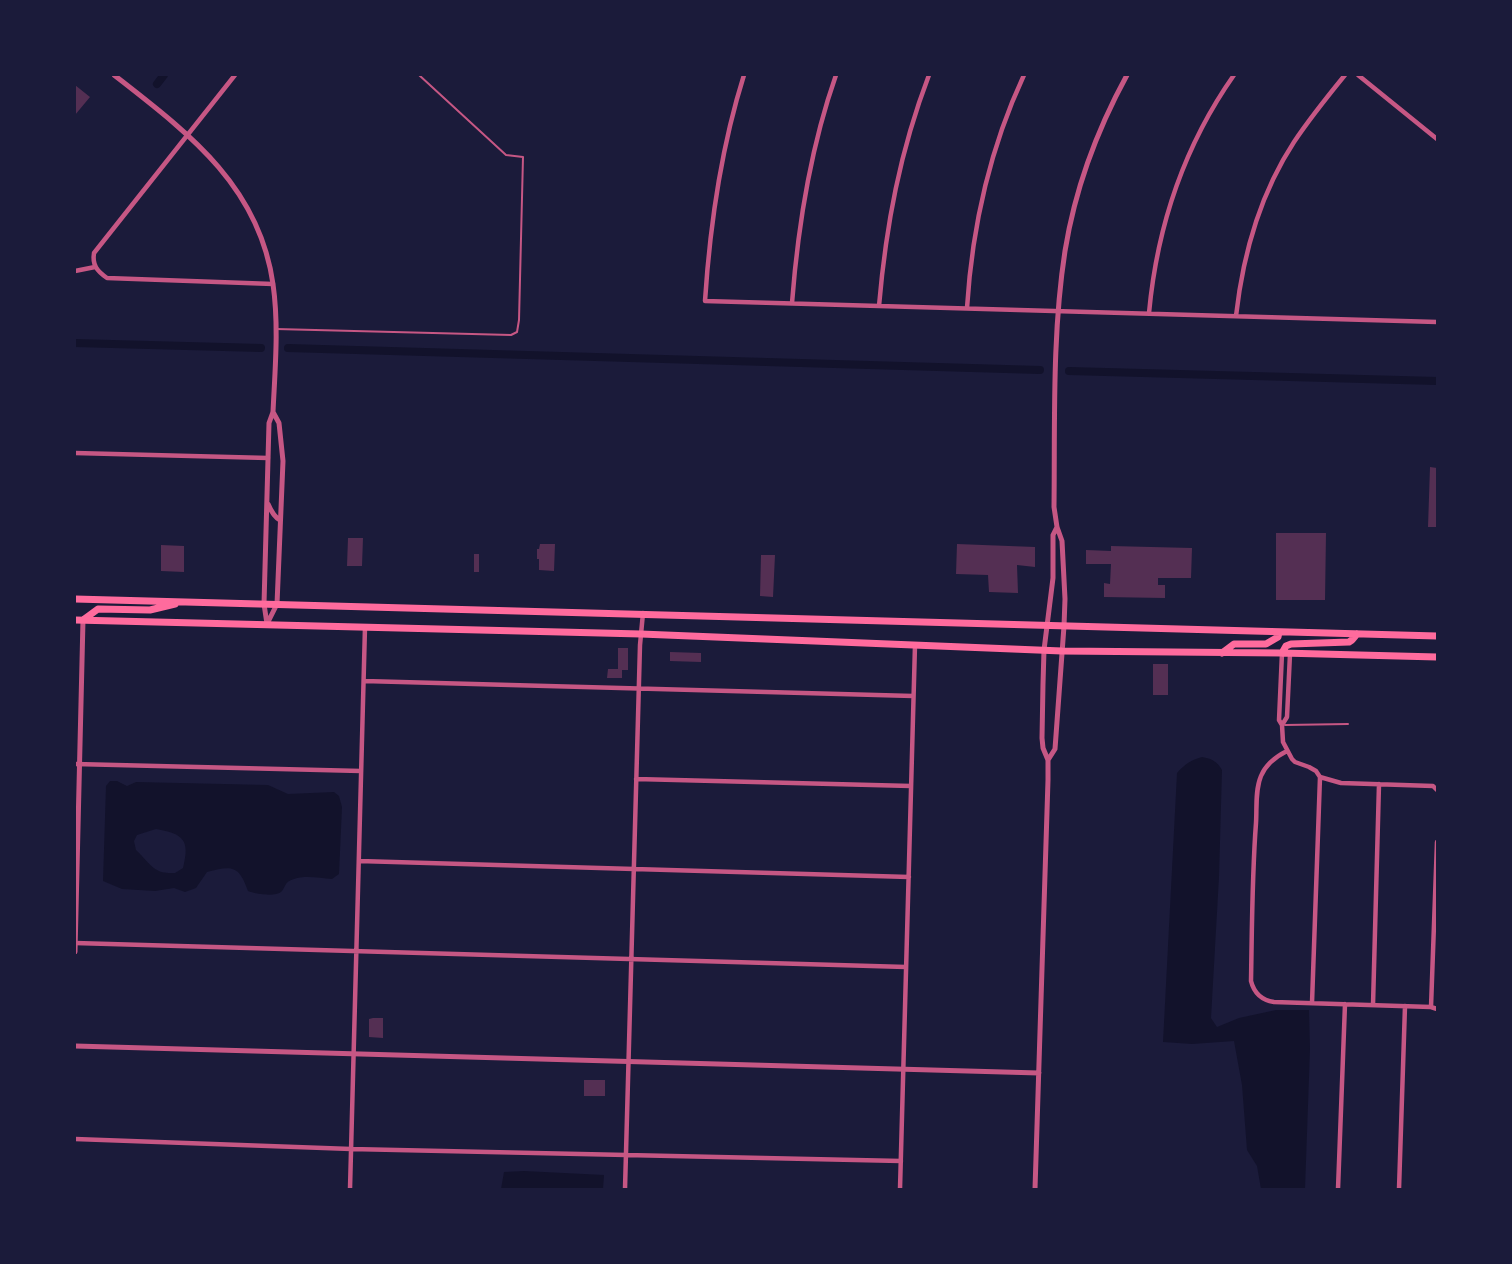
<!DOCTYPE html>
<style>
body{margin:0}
#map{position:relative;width:1512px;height:1264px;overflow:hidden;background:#1b1b3a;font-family:"Roboto Serif",serif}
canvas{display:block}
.frame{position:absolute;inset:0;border:76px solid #1b1b3a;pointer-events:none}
</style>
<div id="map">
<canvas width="1512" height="1264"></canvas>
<div class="frame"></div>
</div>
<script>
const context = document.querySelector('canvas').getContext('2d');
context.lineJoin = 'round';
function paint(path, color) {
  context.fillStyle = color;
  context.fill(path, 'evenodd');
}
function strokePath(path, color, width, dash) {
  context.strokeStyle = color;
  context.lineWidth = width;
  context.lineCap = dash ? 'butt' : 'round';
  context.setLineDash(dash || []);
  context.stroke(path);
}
const water = new Path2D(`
 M 1202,757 C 1212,759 1217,761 1222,770 L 1219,877 L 1211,1018 L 1217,1027 L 1239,1018 L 1276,1010 L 1309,1010 L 1310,1049 L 1305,1189 L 1261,1189 L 1257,1166 L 1247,1150 L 1242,1085 L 1234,1041 L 1192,1044 L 1163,1042 L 1177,773 C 1185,764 1191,760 1202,757 Z
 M 110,781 L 117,781 L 127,786 L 136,782 L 268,785 L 288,794 L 334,792 L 339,796 L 342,807 L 339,874 L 332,879 C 320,878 305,875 294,879 C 284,882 286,887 281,892 C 275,897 255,894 248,891 C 239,866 233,865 207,872 L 196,888 L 185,892 L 174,888 L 155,891 L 122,889 L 103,881 L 106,786 ZM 156,829 C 184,834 190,840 183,868 L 175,873 C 170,873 163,873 159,871 C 150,867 143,856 136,850 L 134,841 L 137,835 Z
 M 524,1171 L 604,1175 L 603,1189 L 501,1189 L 504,1172 Z`);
const canal = new Path2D(`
 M 157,84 L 164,75
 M 75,343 L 261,348
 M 288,348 L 1040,370
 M 1069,371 L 1437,381`);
const building = new Path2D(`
 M 75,85 L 90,97 L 75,115 Z
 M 1430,467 L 1437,468 L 1437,527 L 1428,527 Z
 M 1276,533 L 1326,533 L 1325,600 L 1276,600 Z
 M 348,538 L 363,538 L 362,566 L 347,566 Z
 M 540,544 L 555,544 L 554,571 L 539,570 L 539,559 L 537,559 L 537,549 L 539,549 Z
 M 957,544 L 1035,547 L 1035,567 L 1017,565 L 1018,593 L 989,592 L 988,575 L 956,574 Z
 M 161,545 L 184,546 L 184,572 L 161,571 Z
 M 1111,546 L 1192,548 L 1191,578 L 1158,578 L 1158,585 L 1165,585 L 1165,598 L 1104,597 L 1104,583 L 1110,584 L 1111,564 L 1086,564 L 1086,550 L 1111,551 Z
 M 474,554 L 479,554 L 479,572 L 474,572 Z
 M 761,555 L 775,555 L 773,597 L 760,596 Z
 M 618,648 L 628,648 L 628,670 L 622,670 L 622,678 L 607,678 L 608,669 L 618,669 Z
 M 670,652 L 701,653 L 701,662 L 670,661 Z
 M 1153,664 L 1168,664 L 1168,695 L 1153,695 Z
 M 373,1018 L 383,1018 L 383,1038 L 369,1037 L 369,1019 Z
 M 584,1080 L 605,1080 L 605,1096 L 584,1096 Z`);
const service = new Path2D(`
 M 276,329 L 511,335 L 517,332 L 519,320 L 523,157 L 506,155 L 419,75
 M 1285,725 L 1348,724`);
const minor = new Path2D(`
 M 235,75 L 94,253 C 92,265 97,271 107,278 L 273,284
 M 744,75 C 721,148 710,224 705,301 L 1437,322
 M 1358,75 L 1437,139
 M 75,271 L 95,267
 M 792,303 C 798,225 810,149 836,75
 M 879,306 C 886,225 900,151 929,75
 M 967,308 C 972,228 990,148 1024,75
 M 1149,313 C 1157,227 1184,146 1234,75
 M 1236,316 C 1243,254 1260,194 1294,142 C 1310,118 1327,97 1345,75
 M 75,453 L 268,458
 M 1282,653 L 1279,720 L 1282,725 L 1283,742 L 1292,759 L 1295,762 L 1309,767 L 1316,771 L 1320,777 L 1341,783 L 1433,786 L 1437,790
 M 364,681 L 913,696
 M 1282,725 L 1287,717 L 1290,654
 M 1287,751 C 1275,757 1266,764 1261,776 C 1255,790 1257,808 1256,823 C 1252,875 1252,928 1251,981 C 1254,993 1261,1000 1274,1002 L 1431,1007 L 1437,1009
 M 75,764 L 361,771
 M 636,779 L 911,786
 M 359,861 L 909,877
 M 75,943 L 906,967
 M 1312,1003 L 1320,777
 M 1373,1005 L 1379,784
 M 1431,1007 L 1437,842
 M 75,1139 L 351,1149 L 901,1161
 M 350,1189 L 365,627
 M 625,1189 L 640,645 L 643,613
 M 900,1189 L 915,645
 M 1338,1189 L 1345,1004
 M 1399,1189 L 1405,1006`);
const tertiary = new Path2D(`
 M 114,75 C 187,132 259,185 273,284 C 279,326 275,369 273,412 L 269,423 L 264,604 L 267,624
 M 268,504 C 271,511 274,517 280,520
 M 267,624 L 277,604 L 283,461 L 279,423 L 273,412
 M 1048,760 L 1055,749 L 1064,626 L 1065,599 L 1062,541 L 1057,527 L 1054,507 C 1055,422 1052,335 1065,251 C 1075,189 1097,130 1127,75
 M 75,952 L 83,620
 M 75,1046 L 1039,1073
 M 1035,1189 L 1048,780 L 1048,760 L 1043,748 L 1042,738 L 1043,684 L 1044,650 L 1053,578 L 1053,535 L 1057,527`);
const primary = new Path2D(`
 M 75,599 L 1437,636
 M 75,620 L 641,634 L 1062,651 L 1282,653 L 1437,657
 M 83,620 L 98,609 L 150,610 L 175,604
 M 1222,653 L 1234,644 L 1266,644 L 1278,637 L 1279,632
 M 1282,653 L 1286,646 L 1291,644 L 1349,642 L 1352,640 L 1357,634`);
paint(water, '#12122b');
strokePath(canal, '#12122b', 8);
paint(building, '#542f53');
strokePath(service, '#c65784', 2);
strokePath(minor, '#c65784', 4.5);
strokePath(tertiary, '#c65784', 5);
strokePath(primary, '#ff6b9d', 7);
</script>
